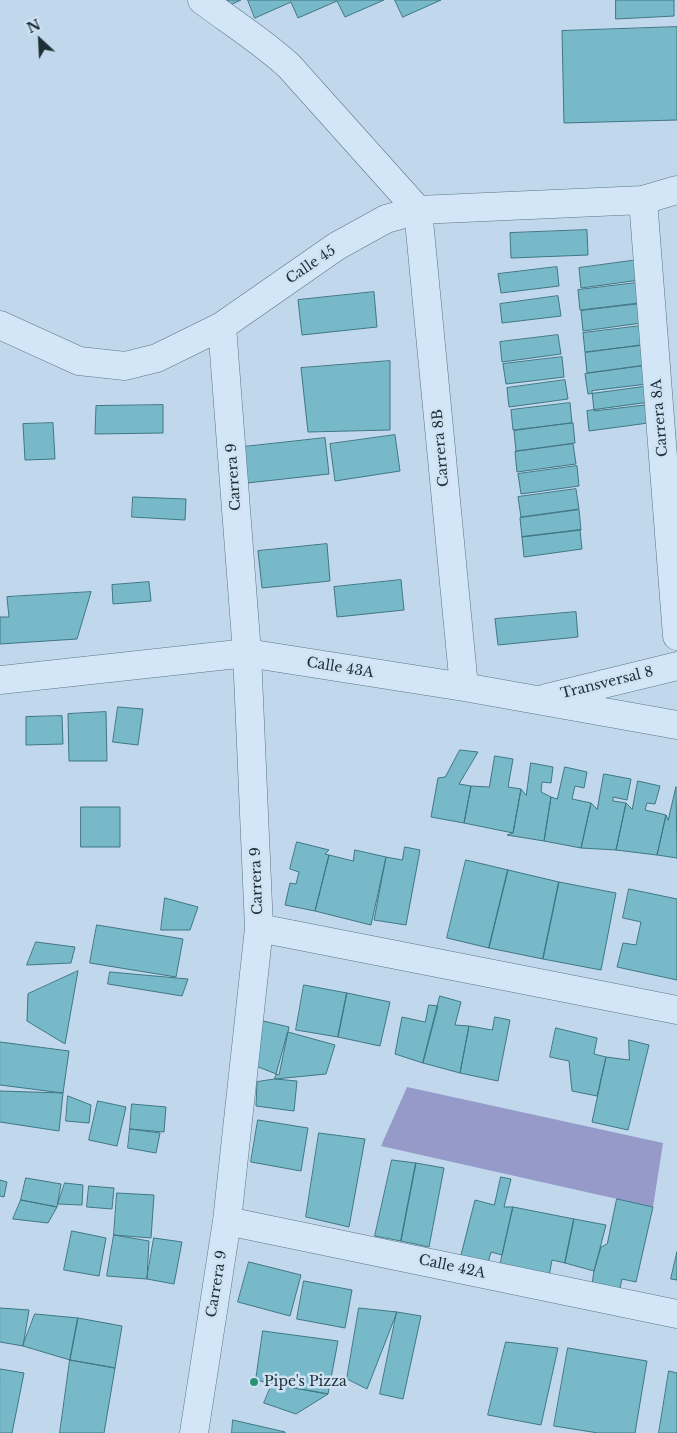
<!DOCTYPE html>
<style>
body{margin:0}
#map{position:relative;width:677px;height:1433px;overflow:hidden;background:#c0d7ec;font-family:"Libre Baskerville",serif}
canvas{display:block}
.north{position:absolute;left:15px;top:15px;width:50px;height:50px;-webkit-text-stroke:4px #cfe2f4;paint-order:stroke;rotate:335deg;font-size:14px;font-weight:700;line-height:20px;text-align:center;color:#1d2e34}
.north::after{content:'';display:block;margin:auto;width:18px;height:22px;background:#1d2e34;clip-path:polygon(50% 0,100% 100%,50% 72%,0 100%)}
</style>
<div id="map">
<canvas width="677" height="1433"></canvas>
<div class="north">N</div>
</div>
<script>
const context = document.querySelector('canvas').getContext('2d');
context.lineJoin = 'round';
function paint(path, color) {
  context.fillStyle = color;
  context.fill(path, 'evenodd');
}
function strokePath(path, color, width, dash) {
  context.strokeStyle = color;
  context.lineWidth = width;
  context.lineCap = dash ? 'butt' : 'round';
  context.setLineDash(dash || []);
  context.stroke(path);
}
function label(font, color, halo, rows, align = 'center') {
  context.font = font + ' "Libre Baskerville",serif';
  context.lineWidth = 5;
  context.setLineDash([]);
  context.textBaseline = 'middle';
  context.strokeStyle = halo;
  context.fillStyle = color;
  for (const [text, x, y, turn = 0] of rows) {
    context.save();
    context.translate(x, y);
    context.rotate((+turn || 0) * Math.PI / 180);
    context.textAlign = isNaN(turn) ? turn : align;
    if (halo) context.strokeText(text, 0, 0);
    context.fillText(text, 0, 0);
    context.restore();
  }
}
const green = new Path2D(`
 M 407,1087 L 663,1143 L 653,1207 L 381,1146 Z`);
const building = new Path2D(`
 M 228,0 L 241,0 L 230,5 Z
 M 248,0 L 384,0 L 345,17 L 337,1 L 298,18 L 291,2 L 255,18 Z
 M 395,0 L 441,0 L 403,17 Z
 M 616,0 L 674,0 L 674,16 L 616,19 Z
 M 677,27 L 677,120 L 564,123 L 562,31 Z
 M 587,230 L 588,255 L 511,258 L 510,233 Z
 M 638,260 L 640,280 L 581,288 L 579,268 Z
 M 557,267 L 559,286 L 501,293 L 498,274 Z
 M 636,283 L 639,303 L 580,310 L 578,290 Z
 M 374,292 L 377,327 L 302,335 L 298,300 Z
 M 558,296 L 561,316 L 502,323 L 500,304 Z
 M 640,304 L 642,323 L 583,331 L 581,311 Z
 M 641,326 L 644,345 L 585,352 L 583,333 Z
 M 558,335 L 561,354 L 502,362 L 500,342 Z
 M 643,345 L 646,365 L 587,373 L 585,353 Z
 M 562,357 L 564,377 L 506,384 L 503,364 Z
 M 390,361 L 390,430 L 308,432 L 301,368 Z
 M 644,366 L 647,386 L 588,394 L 585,374 Z
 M 565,380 L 568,399 L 509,407 L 507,388 Z
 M 650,384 L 653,404 L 594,411 L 592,391 Z
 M 570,403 L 572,423 L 513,430 L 511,410 Z
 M 645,403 L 648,423 L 589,431 L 587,411 Z
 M 163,405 L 163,433 L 95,434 L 96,406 Z
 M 53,423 L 55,459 L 25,460 L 23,424 Z
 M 573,423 L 575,443 L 516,451 L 514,431 Z
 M 395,435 L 400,471 L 335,481 L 330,444 Z
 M 325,438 L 329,474 L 247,483 L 243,447 Z
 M 573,444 L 576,464 L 517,472 L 515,452 Z
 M 577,466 L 579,486 L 521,494 L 518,474 Z
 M 576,489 L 579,509 L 521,517 L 518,497 Z
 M 133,497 L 186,499 L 185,520 L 132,517 Z
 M 579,510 L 581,530 L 522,537 L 520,518 Z
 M 580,530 L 582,549 L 524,557 L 522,537 Z
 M 327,544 L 330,581 L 262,588 L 258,551 Z
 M 401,580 L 404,610 L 337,617 L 334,587 Z
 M 149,582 L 151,601 L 113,604 L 112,585 Z
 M 91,592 L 77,639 L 0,644 L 0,617 L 9,617 L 7,597 Z
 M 576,612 L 578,637 L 498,645 L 495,619 Z
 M 118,707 L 143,709 L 138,745 L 113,742 Z
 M 106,712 L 107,761 L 69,761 L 68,714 Z
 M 62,716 L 63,744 L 26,745 L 26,717 Z
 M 460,750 L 478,752 L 459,784 L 471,786 L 464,823 L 431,817 L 438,778 L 445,777 Z
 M 495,756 L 513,759 L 508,787 L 521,789 L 513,833 L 464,823 L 471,786 L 489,787 Z
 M 531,763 L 553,767 L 551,783 L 542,782 L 541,792 L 551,797 L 544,841 L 507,835 L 513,833 L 521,789 L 526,795 Z
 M 565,767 L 587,772 L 584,788 L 575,786 L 572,799 L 591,803 L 581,848 L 544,841 L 551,797 L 557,799 Z
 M 604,774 L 631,779 L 627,800 L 613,797 L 613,801 L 626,803 L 616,850 L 581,848 L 591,803 L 597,809 Z
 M 638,781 L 660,786 L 655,804 L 647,803 L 645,810 L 666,815 L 657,855 L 616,850 L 626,803 L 632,809 Z
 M 676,787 L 677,858 L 657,855 L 666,815 L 668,820 Z
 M 81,807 L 120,807 L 120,847 L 81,847 Z
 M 297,842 L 329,850 L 325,854 L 329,855 L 315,911 L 285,905 L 290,883 L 296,884 L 299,872 L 290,869 Z
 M 405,847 L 420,850 L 406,925 L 374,920 L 386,857 L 402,860 Z
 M 355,850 L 386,857 L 371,925 L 315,911 L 329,855 L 353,861 Z
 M 466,860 L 508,870 L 489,948 L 447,938 Z
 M 508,870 L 559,882 L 543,959 L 489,948 Z
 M 559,882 L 616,893 L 601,970 L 543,959 Z
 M 629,889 L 677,899 L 677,980 L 617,967 L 623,943 L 636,945 L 641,922 L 623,918 Z
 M 165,898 L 198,907 L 190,930 L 161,930 Z
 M 97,925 L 183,939 L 176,977 L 90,963 Z
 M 36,942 L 75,947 L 71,963 L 27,965 Z
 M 78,971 L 65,1044 L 27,1021 L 28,994 Z
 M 110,972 L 188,979 L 182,996 L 108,984 Z
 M 304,985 L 347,993 L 338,1037 L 296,1030 Z
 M 347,993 L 390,1002 L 380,1046 L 338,1037 Z
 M 440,996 L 461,1002 L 455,1025 L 469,1026 L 460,1073 L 423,1063 Z
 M 429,1005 L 438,1006 L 423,1063 L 395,1054 L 402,1017 L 425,1022 Z
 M 495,1017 L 510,1020 L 498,1081 L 460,1073 L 469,1026 L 492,1030 Z
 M 259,1020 L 289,1027 L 279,1075 L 253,1065 Z
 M 556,1028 L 597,1038 L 594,1054 L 606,1057 L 597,1096 L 572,1091 L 569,1061 L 550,1057 Z
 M 288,1032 L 335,1045 L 326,1074 L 275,1079 Z
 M 629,1040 L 649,1045 L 628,1130 L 592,1122 L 606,1057 L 629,1060 Z
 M 0,1042 L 69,1051 L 63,1093 L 0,1085 Z
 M 275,1079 L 297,1081 L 294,1111 L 256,1106 L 257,1082 Z
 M 0,1091 L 63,1093 L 59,1131 L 0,1122 Z
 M 68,1096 L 91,1105 L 89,1123 L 66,1121 Z
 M 98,1101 L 126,1107 L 117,1146 L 89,1140 Z
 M 132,1104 L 166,1107 L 164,1132 L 130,1129 Z
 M 258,1120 L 308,1128 L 301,1171 L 251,1162 Z
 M 130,1129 L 160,1133 L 156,1153 L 128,1148 Z
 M 319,1133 L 365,1139 L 349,1227 L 306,1217 Z
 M 392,1160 L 416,1163 L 401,1241 L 375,1236 Z
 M 416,1163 L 444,1168 L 429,1247 L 401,1241 Z
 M 501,1177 L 511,1179 L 504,1207 L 513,1207 L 502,1255 L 491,1252 L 486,1270 L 459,1263 L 475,1200 L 494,1205 Z
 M 26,1178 L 61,1184 L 57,1207 L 21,1200 Z
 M 0,1180 L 7,1182 L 4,1197 L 0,1196 Z
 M 65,1183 L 83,1185 L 82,1205 L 58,1204 Z
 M 89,1186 L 114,1188 L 112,1209 L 87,1207 Z
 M 117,1193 L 154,1195 L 151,1238 L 114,1235 Z
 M 617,1199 L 653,1207 L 636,1282 L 622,1279 L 618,1297 L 591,1291 L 594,1271 L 601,1247 L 607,1244 Z
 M 21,1200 L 57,1207 L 48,1223 L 13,1219 Z
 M 513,1207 L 574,1219 L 565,1263 L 552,1260 L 549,1276 L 500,1266 Z
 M 574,1219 L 606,1225 L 594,1271 L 565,1263 Z
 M 72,1231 L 106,1238 L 99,1276 L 64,1270 Z
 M 114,1235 L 149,1241 L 147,1279 L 107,1276 Z
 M 154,1238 L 182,1242 L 174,1284 L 147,1279 Z
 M 677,1252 L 677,1280 L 671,1279 Z
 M 249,1262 L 301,1275 L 290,1316 L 238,1302 Z
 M 304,1281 L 352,1290 L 345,1328 L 297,1319 Z
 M 0,1308 L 29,1310 L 23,1346 L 0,1342 Z
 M 359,1308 L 397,1312 L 367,1389 L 347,1379 Z
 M 397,1312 L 421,1316 L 403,1399 L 380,1394 Z
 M 35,1314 L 78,1318 L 70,1360 L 23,1346 Z
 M 78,1318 L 122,1326 L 115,1368 L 70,1360 Z
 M 263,1331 L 338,1341 L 328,1394 L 272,1384 L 256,1380 Z
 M 506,1342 L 558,1348 L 541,1425 L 488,1415 Z
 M 568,1348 L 647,1361 L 635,1433 L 598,1433 L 554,1426 Z
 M 70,1360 L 115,1368 L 104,1433 L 60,1433 Z
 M 0,1369 L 24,1373 L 12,1433 L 0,1433 Z
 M 669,1371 L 677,1373 L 677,1433 L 659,1433 Z
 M 272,1384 L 328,1394 L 296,1414 L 264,1403 Z
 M 233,1420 L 285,1432 L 285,1433 L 232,1433 Z`);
const minor = new Path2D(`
 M 202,0 C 231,22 262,41 289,66 L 418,210 L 464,687
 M 643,200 L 677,636
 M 0,325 L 79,361 L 125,366 L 157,358 L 222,326 L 337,246 L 386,219 L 418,210 L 643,200 L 677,190
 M 0,680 L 247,653 L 464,687 L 677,725
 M 546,698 L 677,666
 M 259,928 L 677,1010
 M 227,1221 L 677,1314
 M 194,1433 L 227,1221 L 259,928 L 247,653 L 222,326`);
const markers = [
 [254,1382,5,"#2b9179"]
];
const streetNames = [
 ["Calle 45",311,265,-34],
 ["Carrera 8A",660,418,-95],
 ["Carrera 8B",441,448,-95],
 ["Carrera 9",234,477,-94],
 ["Calle 43A",340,668,9],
 ["Transversal 8",607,683,-14],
 ["Carrera 9",257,881,-92],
 ["Calle 42A",452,1267,12],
 ["Carrera 9",217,1284,-81]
];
const poiNames = [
 ["Pipe's Pizza",264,1382]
];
paint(green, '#959ac9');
paint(building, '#77b9c9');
strokePath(building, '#3f7783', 1);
strokePath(minor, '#597784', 29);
strokePath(minor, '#d3e6f7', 28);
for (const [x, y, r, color] of markers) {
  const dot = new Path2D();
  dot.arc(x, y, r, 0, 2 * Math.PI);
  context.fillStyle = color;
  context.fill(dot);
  strokePath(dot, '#cfe2f4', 2);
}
label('14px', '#1d2e34', '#cfe2f4', streetNames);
label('14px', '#1d2e34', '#cfe2f4', poiNames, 'left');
</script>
